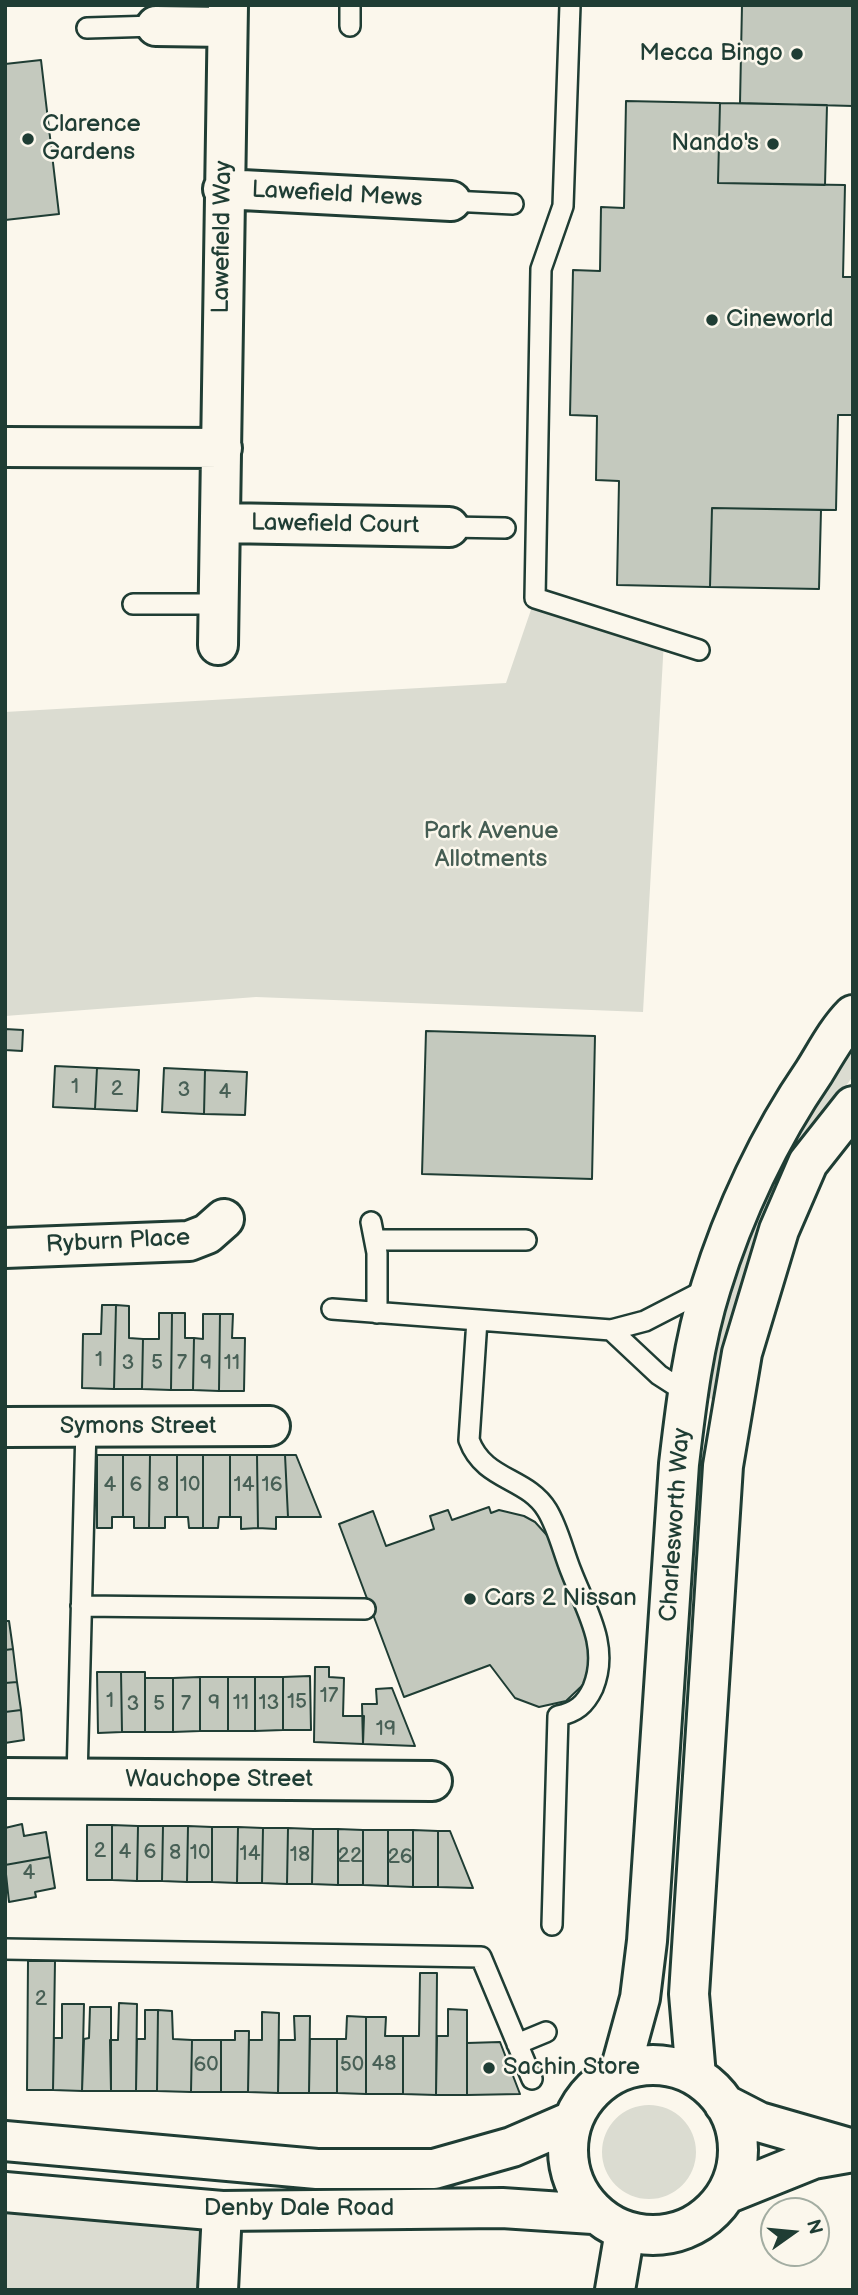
<!DOCTYPE html>
<style>
body{margin:0}
#map{position:relative;width:858px;height:2295px;overflow:hidden;background:#fbf7ec;font-family:"Balsamiq Sans",sans-serif}
canvas{display:block}
.frame{position:absolute;inset:0;border:7px solid #1f3d34;pointer-events:none}
.north{position:absolute;left:760px;top:2197px;width:70px;height:70px;box-sizing:border-box;background:#fbf7ec;border:2px solid #a3ada2;border-radius:50%;rotate:75deg;font-size:19px;font-weight:700;line-height:28px;text-align:center;color:#1f3d34}
.north::after{content:'';display:block;margin:auto;width:24px;height:32px;background:#1f3d34;clip-path:polygon(50% 0,100% 100%,50% 72%,0 100%)}
</style>
<div id="map">
<canvas width="858" height="2295"></canvas>
<div class="frame"></div>
<div class="north">N</div>
</div>
<script>
const context = document.querySelector('canvas').getContext('2d');
context.lineJoin = 'round';
function paint(path, color) {
  context.fillStyle = color;
  context.fill(path, 'evenodd');
}
function strokePath(path, color, width, dash) {
  context.strokeStyle = color;
  context.lineWidth = width;
  context.lineCap = dash ? 'butt' : 'round';
  context.setLineDash(dash || []);
  context.stroke(path);
}
function label(font, color, halo, rows, align = 'center') {
  context.font = font + ' "Balsamiq Sans",sans-serif';
  context.lineWidth = 5;
  context.setLineDash([]);
  context.textBaseline = 'middle';
  context.strokeStyle = halo;
  context.fillStyle = color;
  for (const [text, x, y, turn = 0] of rows) {
    context.save();
    context.translate(x, y);
    context.rotate((+turn || 0) * Math.PI / 180);
    context.textAlign = isNaN(turn) ? turn : align;
    if (halo) context.strokeText(text, 0, 0);
    context.fillText(text, 0, 0);
    context.restore();
  }
}
const green = new Path2D(`
 M 535,598 L 664,640 L 643,1012 L 256,997 L 5,1016 L 5,712 L 506,683 Z
 M 853,1050 L 853,1076 L 794,1160 L 750,1259 L 732,1318 L 713,1400 L 703,1394 C 719,1321 736,1247 768,1179 C 789,1133 823,1091 853,1050 Z
 M602 2152a47 47 0 1 1 94 0a47 47 0 1 1-94 0Z
 M 5,2192 L 222,2211 L 218,2290 L 5,2290 Z`);
const building = new Path2D(`
 M 742,5 L 853,5 L 853,106 L 740,103 Z
 M 41,60 L 59,214 L 5,220 L 5,64 Z
 M 626,101 L 720,103 L 718,183 L 845,185 L 843,277 L 853,277 L 852,415 L 838,415 L 836,510 L 712,508 L 710,587 L 617,585 L 619,481 L 596,480 L 597,416 L 570,415 L 573,270 L 600,271 L 601,207 L 624,208 Z
 M 720,103 L 827,105 L 825,185 L 718,183 Z
 M 712,508 L 821,510 L 819,589 L 710,587 Z
 M 5,1029 L 23,1030 L 22,1051 L 5,1050 Z
 M 426,1031 L 595,1036 L 592,1179 L 422,1174 Z
 M 55,1066 L 97,1068 L 95,1109 L 53,1107 Z
 M 97,1068 L 139,1070 L 137,1111 L 95,1109 Z
 M 164,1068 L 205,1070 L 204,1114 L 162,1112 Z
 M 205,1070 L 247,1072 L 245,1115 L 204,1114 Z
 M 102,1305 L 116,1305 L 114,1389 L 82,1388 L 83,1334 L 101,1334 Z
 M 116,1305 L 129,1306 L 129,1338 L 143,1339 L 142,1389 L 114,1389 Z
 M 159,1313 L 172,1313 L 171,1390 L 142,1389 L 143,1339 L 159,1339 Z
 M 172,1313 L 185,1313 L 185,1338 L 194,1338 L 193,1390 L 171,1390 Z
 M 203,1314 L 220,1314 L 219,1391 L 193,1390 L 194,1338 L 203,1339 Z
 M 220,1314 L 233,1314 L 232,1338 L 245,1338 L 244,1391 L 219,1391 Z
 M 97,1455 L 123,1455 L 123,1517 L 112,1517 L 112,1528 L 97,1528 Z
 M 123,1455 L 150,1455 L 149,1528 L 134,1528 L 134,1517 L 123,1517 Z
 M 150,1455 L 177,1455 L 177,1517 L 165,1517 L 165,1528 L 149,1528 Z
 M 177,1455 L 203,1455 L 203,1528 L 189,1528 L 188,1517 L 177,1517 Z
 M 203,1455 L 230,1455 L 230,1517 L 219,1517 L 218,1528 L 203,1528 Z
 M 230,1455 L 257,1455 L 258,1528 L 241,1529 L 241,1517 L 230,1517 Z
 M 257,1455 L 285,1455 L 288,1517 L 276,1517 L 276,1529 L 258,1528 Z
 M 285,1455 L 296,1455 L 321,1517 L 288,1517 Z
 M 489,1507 L 491,1513 L 499,1510 L 524,1516 L 535,1522 L 554,1543 L 592,1651 L 587,1681 L 566,1701 L 539,1707 L 515,1698 L 490,1665 L 404,1697 L 339,1524 L 373,1511 L 386,1546 L 434,1529 L 430,1516 L 448,1510 L 452,1520 Z
 M 5,1621 L 9,1621 L 13,1649 L 5,1650 Z
 M 13,1649 L 17,1682 L 5,1683 L 5,1650 Z
 M 315,1667 L 329,1667 L 329,1677 L 344,1678 L 343,1716 L 364,1716 L 363,1744 L 314,1742 Z
 M 97,1672 L 121,1672 L 122,1732 L 98,1733 Z
 M 121,1672 L 145,1672 L 145,1732 L 122,1732 Z
 M 310,1676 L 311,1730 L 283,1730 L 283,1677 Z
 M 200,1677 L 200,1731 L 173,1732 L 173,1678 Z
 M 200,1677 L 228,1677 L 228,1731 L 200,1731 Z
 M 228,1677 L 255,1677 L 255,1731 L 228,1731 Z
 M 255,1677 L 283,1677 L 283,1730 L 255,1731 Z
 M 145,1678 L 173,1678 L 173,1732 L 145,1732 Z
 M 17,1682 L 21,1710 L 5,1712 L 5,1683 Z
 M 392,1688 L 415,1746 L 363,1744 L 362,1704 L 377,1704 L 376,1689 Z
 M 21,1710 L 24,1740 L 5,1743 L 5,1712 Z
 M 22,1824 L 24,1836 L 46,1832 L 50,1857 L 5,1865 L 5,1828 Z
 M 87,1825 L 112,1825 L 112,1880 L 87,1880 Z
 M 112,1825 L 138,1826 L 137,1881 L 112,1880 Z
 M 138,1826 L 163,1826 L 162,1881 L 137,1881 Z
 M 163,1826 L 188,1826 L 187,1882 L 162,1881 Z
 M 188,1826 L 212,1827 L 212,1882 L 187,1882 Z
 M 212,1827 L 238,1827 L 237,1883 L 212,1882 Z
 M 238,1827 L 263,1828 L 262,1883 L 237,1883 Z
 M 263,1828 L 288,1828 L 287,1884 L 262,1883 Z
 M 288,1828 L 313,1829 L 312,1884 L 287,1884 Z
 M 313,1829 L 338,1829 L 338,1885 L 312,1884 Z
 M 338,1829 L 363,1830 L 363,1885 L 338,1885 Z
 M 363,1830 L 388,1830 L 388,1886 L 363,1885 Z
 M 388,1830 L 413,1830 L 413,1887 L 388,1886 Z
 M 413,1830 L 438,1831 L 438,1887 L 413,1887 Z
 M 438,1831 L 450,1831 L 473,1888 L 438,1887 Z
 M 50,1857 L 55,1888 L 35,1892 L 36,1897 L 9,1902 L 5,1865 Z
 M 28,1961 L 55,1961 L 53,2090 L 27,2090 Z
 M 420,1973 L 437,1973 L 436,2095 L 403,2094 L 403,2036 L 419,2036 Z
 M 119,2003 L 137,2004 L 136,2091 L 111,2091 L 110,2040 L 118,2040 Z
 M 62,2004 L 84,2004 L 82,2091 L 53,2090 L 54,2038 L 62,2038 Z
 M 90,2007 L 111,2007 L 111,2091 L 82,2091 L 84,2039 L 89,2038 Z
 M 448,2009 L 467,2010 L 467,2095 L 436,2095 L 437,2036 L 448,2036 Z
 M 145,2010 L 158,2010 L 157,2091 L 136,2091 L 137,2039 L 145,2039 Z
 M 158,2010 L 172,2011 L 173,2039 L 192,2040 L 191,2092 L 157,2091 Z
 M 262,2012 L 279,2013 L 278,2093 L 248,2092 L 249,2040 L 262,2040 Z
 M 294,2016 L 310,2016 L 309,2093 L 278,2093 L 279,2040 L 295,2040 Z
 M 347,2016 L 366,2017 L 366,2094 L 337,2093 L 337,2039 L 346,2039 Z
 M 366,2017 L 386,2017 L 385,2036 L 403,2036 L 403,2094 L 366,2094 Z
 M 235,2031 L 249,2031 L 248,2092 L 221,2092 L 221,2040 L 235,2040 Z
 M 310,2039 L 337,2039 L 337,2093 L 309,2093 Z
 M 192,2040 L 221,2040 L 221,2092 L 191,2092 Z
 M 500,2042 L 520,2094 L 467,2095 L 467,2043 Z`);
const service = new Path2D(`
 M 570,5 L 563,206 L 541,269 L 535,598 L 699,650
 M 350,26 L 350,5
 M 87,28 L 156,26
 M 451,201 L 513,204
 M 449,527 L 505,528
 M 133,604 L 219,604
 M 371,1222 L 377,1253 L 377,1313
 M 375,1240 L 526,1240
 M 332,1309 L 611,1330 L 645,1321 L 711,1287
 M 477,1320 L 469,1440 C 484,1481 527,1477 547,1510 C 558,1528 563,1551 571,1571 C 586,1610 610,1646 593,1688 C 585,1705 576,1712 558,1716 L 552,1925
 M 611,1330 L 659,1375 L 687,1393
 M 81,1606 L 365,1609
 M 77,1779 L 86,1427
 M 5,1949 L 481,1957 L 532,2079
 M 517,2044 L 546,2032`);
const minor = new Path2D(`
 M 156,26 L 227,27
 M 223,189 L 451,201
 M 5,447 L 222,448
 M 222,523 L 449,527
 M 218,645 L 228,5
 M 5,1248 L 189,1241 L 207,1234 L 224,1219
 M 5,1427 L 270,1426
 M 5,1778 L 432,1781
 M 218,2290 L 222,2211
 M 615,2290 L 625,2231`);
const primary = new Path2D(`
 M568 2150a85 85 0 1 1 170 0a85 85 0 1 1-170 0Z
 M 620,2071 L 640,1998 L 647,1941 L 679,1464 C 686,1405 693,1344 711,1287 C 734,1212 770,1136 814,1072 C 826,1053 837,1031 853,1015
 M 696,2076 L 689,1994 L 723,1466 L 742,1353 L 779,1230 L 808,1163 L 853,1106
 M 724,2104 L 759,2122 L 853,2149
 M 5,2141 L 317,2169 L 434,2169 L 512,2147 L 572,2121
 M 5,2192 L 222,2211 L 502,2208 L 593,2214
 M 726,2194 L 813,2159 L 853,2152`);
const markers = [
 [797,54,7,"#1f3d34"],
 [28,139,7,"#1f3d34"],
 [773,144,7,"#1f3d34"],
 [712,320,7,"#1f3d34"],
 [470,1599,7,"#1f3d34"],
 [489,2068,7,"#1f3d34"]
];
const numberNames = [
 ["1",75,1088],
 ["2",117,1090],
 ["3",184,1091],
 ["4",225,1093],
 ["1",99,1361],
 ["3",128,1364],
 ["5",157,1364],
 ["7",182,1364],
 ["9",206,1364],
 ["11",232,1364],
 ["4",110,1486],
 ["6",136,1486],
 ["8",163,1486],
 ["10",190,1486],
 ["14",244,1486],
 ["16",272,1486],
 ["17",329,1697],
 ["1",110,1702],
 ["15",297,1703],
 ["9",214,1704],
 ["11",241,1704],
 ["13",269,1704],
 ["3",133,1705],
 ["5",159,1705],
 ["7",186,1705],
 ["19",386,1730],
 ["2",100,1852],
 ["4",125,1853],
 ["6",150,1853],
 ["8",175,1854],
 ["10",200,1854],
 ["14",250,1855],
 ["18",300,1856],
 ["22",350,1857],
 ["26",400,1858],
 ["4",29,1874],
 ["2",41,2000],
 ["48",384,2065],
 ["60",206,2066],
 ["50",352,2066]
];
const poiNames = [
 ["Mecca Bingo",783,54,"right"],
 ["Clarence",42,125],
 ["Gardens",42,153],
 ["Nando's",759,144,"right"],
 ["Cineworld",726,320],
 ["Cars 2 Nissan",484,1599],
 ["Sachin Store",503,2068]
];
const streetNames = [
 ["Lawefield Mews",337,195,3],
 ["Lawefield Way",223,237,-89],
 ["Lawefield Court",335,525,1],
 ["Ryburn Place",118,1242,-3],
 ["Symons Street",138,1427],
 ["Charlesworth Way",676,1525,-86],
 ["Wauchope Street",219,1780],
 ["Denby Dale Road",299,2209]
];
const parkNames = [
 ["Park Avenue",491,832],
 ["Allotments",491,860]
];
paint(green, '#dbdcd1');
paint(building, '#c4c9be');
strokePath(building, '#1f3d34', 2);
strokePath(service, '#1f3d34', 24);
strokePath(minor, '#1f3d34', 44);
strokePath(primary, '#1f3d34', 44);
strokePath(service, '#fbf7ec', 19);
strokePath(minor, '#fbf7ec', 38);
strokePath(primary, '#fbf7ec', 38);
for (const [x, y, r, color] of markers) {
  const dot = new Path2D();
  dot.arc(x, y, r, 0, 2 * Math.PI);
  context.fillStyle = color;
  context.fill(dot);
  strokePath(dot, '#fbf7ec', 2.5);
}
label('21px', '#486056', null, numberNames);
label('24px', '#1f3d34', '#fbf7ec', poiNames, 'left');
label('24px', '#1f3d34', '#fbf7ec', streetNames);
label('24px', '#455d53', '#fbf7ec', parkNames);
</script>
